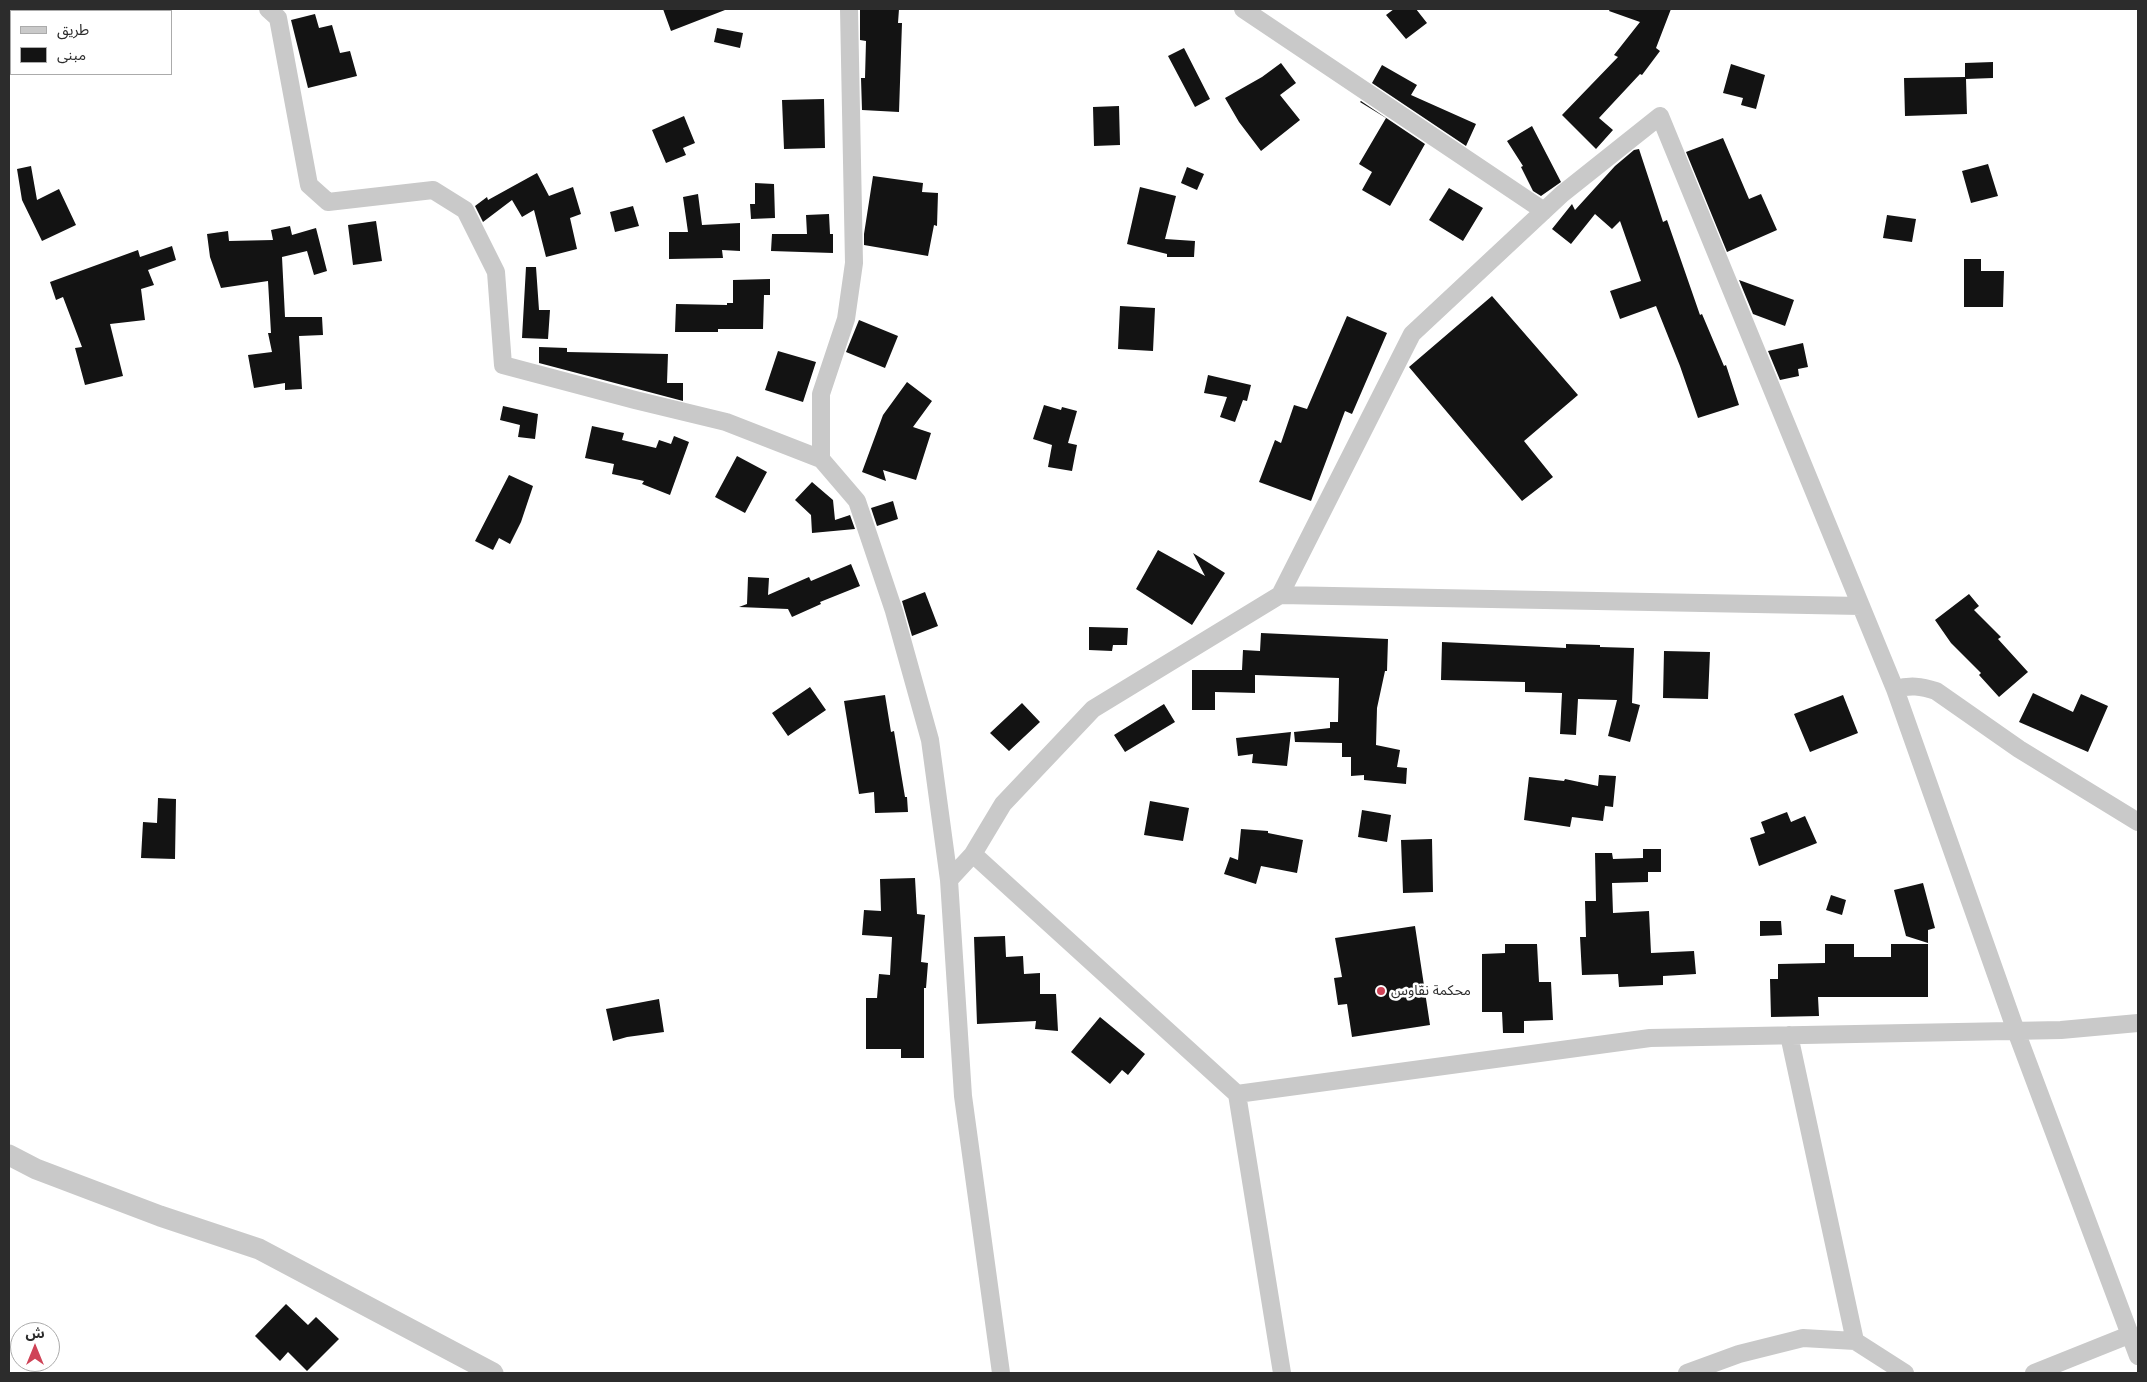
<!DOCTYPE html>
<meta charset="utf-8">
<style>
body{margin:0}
#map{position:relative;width:2147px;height:1382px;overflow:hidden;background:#fff;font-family:"DM Sans","Noto Sans Arabic",sans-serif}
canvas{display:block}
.frame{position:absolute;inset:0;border:10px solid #2c2c2c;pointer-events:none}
.legend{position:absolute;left:10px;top:10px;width:162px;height:65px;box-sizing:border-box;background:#fff;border:1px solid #ababab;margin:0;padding:6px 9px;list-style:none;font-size:15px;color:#2c2c2c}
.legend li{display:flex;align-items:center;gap:10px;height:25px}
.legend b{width:25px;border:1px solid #ababab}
.north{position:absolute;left:10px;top:1322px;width:50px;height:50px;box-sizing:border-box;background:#fff;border:1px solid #ababab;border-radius:50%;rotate:0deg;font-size:14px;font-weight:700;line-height:20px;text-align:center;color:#2c2c2c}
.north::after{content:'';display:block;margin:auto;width:18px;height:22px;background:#cf4357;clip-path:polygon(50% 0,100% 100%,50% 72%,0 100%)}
</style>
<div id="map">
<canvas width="2147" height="1382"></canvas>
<div class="frame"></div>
<ul class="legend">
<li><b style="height:6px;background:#c9c9c9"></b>طريق</li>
<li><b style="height:14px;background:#131313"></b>مبنى</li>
</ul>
<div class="north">ش</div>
</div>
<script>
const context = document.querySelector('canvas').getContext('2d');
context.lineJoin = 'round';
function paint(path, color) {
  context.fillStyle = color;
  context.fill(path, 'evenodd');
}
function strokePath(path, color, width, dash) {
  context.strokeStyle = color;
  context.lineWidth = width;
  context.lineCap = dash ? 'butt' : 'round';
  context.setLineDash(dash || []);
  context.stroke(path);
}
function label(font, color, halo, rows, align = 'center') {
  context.font = font + ' "DM Sans","Noto Sans Arabic",sans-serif';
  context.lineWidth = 5;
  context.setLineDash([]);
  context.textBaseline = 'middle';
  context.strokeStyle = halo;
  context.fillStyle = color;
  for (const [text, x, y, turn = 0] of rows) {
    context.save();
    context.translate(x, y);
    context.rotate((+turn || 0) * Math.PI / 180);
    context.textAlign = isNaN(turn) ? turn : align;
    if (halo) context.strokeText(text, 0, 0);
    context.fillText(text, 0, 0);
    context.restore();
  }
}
const building = new Path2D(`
 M 663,9 L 725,9 L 725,10 L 671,31 Z
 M 860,9 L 899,9 L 898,23 L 902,23 L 899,112 L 862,110 L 861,78 L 865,78 L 866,41 L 860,40 Z
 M 1394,9 L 1416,9 L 1427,23 L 1406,39 L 1386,15 Z
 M 1610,9 L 1671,9 L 1656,48 L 1660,51 L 1642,75 L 1640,74 L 1599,118 L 1613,130 L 1596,149 L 1562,115 L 1618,57 L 1614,55 L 1640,22 L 1609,11 Z
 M 315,14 L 319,28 L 332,25 L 340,53 L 350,51 L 357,76 L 308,88 L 291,20 Z
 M 717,28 L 743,33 L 740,48 L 714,42 Z
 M 1184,48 L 1210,99 L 1195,107 L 1168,56 Z
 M 1993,62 L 1993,78 L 1966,79 L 1967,114 L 1905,116 L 1904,78 L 1965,77 L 1965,63 Z
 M 1281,63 L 1296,83 L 1280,95 L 1300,120 L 1261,151 L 1239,122 L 1225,98 L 1262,77 Z
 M 1731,64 L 1765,75 L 1756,109 L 1741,105 L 1743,98 L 1723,93 Z
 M 1382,65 L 1417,85 L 1411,95 L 1476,124 L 1466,146 L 1372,83 Z
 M 824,99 L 825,148 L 784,149 L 782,100 Z
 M 1361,101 L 1425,144 L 1390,206 L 1362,190 L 1372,172 L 1359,164 L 1386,118 L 1360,102 Z
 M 1119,106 L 1120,145 L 1094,146 L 1093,107 Z
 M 684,116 L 695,143 L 683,148 L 686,155 L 666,163 L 652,130 Z
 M 1532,126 L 1561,182 L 1541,196 L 1533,191 L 1521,167 L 1523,166 L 1507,141 Z
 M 1723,138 L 1749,199 L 1761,194 L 1777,230 L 1727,252 L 1686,152 Z
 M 1639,149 L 1663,222 L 1667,220 L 1700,315 L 1702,314 L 1724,366 L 1726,365 L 1739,405 L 1698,418 L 1680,366 L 1656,306 L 1620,319 L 1610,291 L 1641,281 L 1620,221 L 1612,229 L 1595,214 L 1571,244 L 1552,229 L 1572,204 L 1575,210 L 1615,166 L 1634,150 Z
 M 1988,164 L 1998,196 L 1971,203 L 1962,171 Z
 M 31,166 L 37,200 L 59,189 L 76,225 L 42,241 L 22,200 L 17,169 Z
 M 1187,167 L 1204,174 L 1197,190 L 1181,183 Z
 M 537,173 L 549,196 L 573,187 L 581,214 L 570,218 L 577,249 L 546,257 L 534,210 L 522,217 L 512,200 L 483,222 L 475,206 L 487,197 L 488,200 Z
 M 873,176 L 923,183 L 922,192 L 938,193 L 937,226 L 934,225 L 928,256 L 864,245 L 864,234 Z
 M 755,183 L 774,184 L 775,218 L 751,219 L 750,204 L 755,204 Z
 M 1140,187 L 1176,196 L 1165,239 L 1195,241 L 1194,257 L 1167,257 L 1167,254 L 1127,244 Z
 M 1449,188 L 1483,208 L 1463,241 L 1429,220 Z
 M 698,194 L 702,225 L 740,223 L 740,251 L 722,250 L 723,258 L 669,259 L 669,232 L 688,232 L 683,197 Z
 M 633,206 L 639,226 L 615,232 L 610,212 Z
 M 829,214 L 830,234 L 833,234 L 833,253 L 771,251 L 772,234 L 807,234 L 806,215 Z
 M 1887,215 L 1916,219 L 1912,242 L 1883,238 Z
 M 376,221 L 382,261 L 353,265 L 348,225 Z
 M 290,226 L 292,235 L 316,228 L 327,271 L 314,275 L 307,251 L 282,257 L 285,317 L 322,317 L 323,335 L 299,336 L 302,389 L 285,390 L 285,383 L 254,388 L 248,355 L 272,352 L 268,333 L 271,333 L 268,281 L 221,288 L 210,257 L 207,234 L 228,231 L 229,241 L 273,240 L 271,230 Z
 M 172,246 L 176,260 L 148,270 L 154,285 L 141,289 L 145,320 L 110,324 L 123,376 L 85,385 L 75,348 L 82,347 L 63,297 L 56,300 L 50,282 L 138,250 L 140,257 Z
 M 1964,259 L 1981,259 L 1981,271 L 2004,271 L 2003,307 L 1964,307 Z
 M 526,267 L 536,267 L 539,310 L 550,310 L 548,339 L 522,338 Z
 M 770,279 L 770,295 L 764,295 L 763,329 L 718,329 L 718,332 L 675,332 L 676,304 L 727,305 L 727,303 L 733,303 L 733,280 Z
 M 1739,280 L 1794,300 L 1785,326 L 1753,314 Z
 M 1492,296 L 1578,395 L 1524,441 L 1553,477 L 1522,501 L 1409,367 Z
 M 1120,306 L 1155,308 L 1153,351 L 1118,349 Z
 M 1347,316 L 1387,333 L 1352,414 L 1345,411 L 1311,501 L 1259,482 L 1275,440 L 1281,443 L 1294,405 L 1307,409 Z
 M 859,320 L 898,336 L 885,368 L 846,352 Z
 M 1803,343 L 1808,367 L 1798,369 L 1799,376 L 1780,380 L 1768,351 Z
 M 539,347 L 567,348 L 567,352 L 668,354 L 667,383 L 683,383 L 683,401 L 539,363 Z
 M 778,351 L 816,362 L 803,402 L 765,390 Z
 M 1208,375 L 1251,385 L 1247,401 L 1243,400 L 1235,422 L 1220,417 L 1227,397 L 1204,393 Z
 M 907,382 L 932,401 L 913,427 L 931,433 L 916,480 L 883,470 L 886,481 L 862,472 L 883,415 Z
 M 1044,405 L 1061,410 L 1062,407 L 1077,411 L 1068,443 L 1077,445 L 1072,471 L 1048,467 L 1052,445 L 1033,439 Z
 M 503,406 L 538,414 L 535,439 L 518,437 L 520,425 L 500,420 Z
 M 592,426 L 624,433 L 622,440 L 656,448 L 659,440 L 671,444 L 674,436 L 689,442 L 670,495 L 642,484 L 644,481 L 612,474 L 614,464 L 585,458 Z
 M 737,456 L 767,472 L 745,513 L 715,497 Z
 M 509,475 L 533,486 L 521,522 L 510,544 L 499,538 L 493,550 L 475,541 Z
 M 812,482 L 833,500 L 835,520 L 850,515 L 855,529 L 812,533 L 811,515 L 795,500 Z
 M 893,501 L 898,519 L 877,526 L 871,508 Z
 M 1158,550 L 1205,576 L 1193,553 L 1225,573 L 1192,625 L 1136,589 Z
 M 851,564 L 860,586 L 820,602 L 821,604 L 792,617 L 788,609 L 739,607 L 747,604 L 748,577 L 769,578 L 768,595 L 809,577 L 811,581 Z
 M 925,592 L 938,626 L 912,636 L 902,601 Z
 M 1969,594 L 1979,606 L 1974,610 L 2001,637 L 1998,639 L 2028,672 L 1999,697 L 1979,675 L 1981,673 L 1951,643 L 1935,620 Z
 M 1089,627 L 1128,628 L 1127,645 L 1113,645 L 1112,651 L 1089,650 Z
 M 1261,633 L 1388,639 L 1387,671 L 1385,671 L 1377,708 L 1376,745 L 1400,750 L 1397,767 L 1407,768 L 1406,784 L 1364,780 L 1364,775 L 1351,776 L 1351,757 L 1342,757 L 1342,743 L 1295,742 L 1294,732 L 1330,728 L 1330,722 L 1338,722 L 1339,678 L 1255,675 L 1255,693 L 1215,692 L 1215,710 L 1192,710 L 1192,670 L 1242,670 L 1243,650 L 1260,651 Z
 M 1442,642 L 1566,648 L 1566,644 L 1600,645 L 1600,647 L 1634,648 L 1632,703 L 1640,705 L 1630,742 L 1608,736 L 1617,700 L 1578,699 L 1576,735 L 1560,734 L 1562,693 L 1525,692 L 1525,682 L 1441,680 Z
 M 1664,651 L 1710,652 L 1708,699 L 1663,698 Z
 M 810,687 L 826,710 L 788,736 L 772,713 Z
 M 2033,693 L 2073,712 L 2081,694 L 2108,706 L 2088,752 L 2019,722 Z
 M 885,695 L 891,732 L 894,731 L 905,797 L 907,797 L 908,812 L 875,813 L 874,792 L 859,794 L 844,701 Z
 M 1843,695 L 1858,733 L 1810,752 L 1794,714 Z
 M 1022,703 L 1040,722 L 1009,751 L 990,733 Z
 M 1164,704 L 1175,722 L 1125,752 L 1114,735 Z
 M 1291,732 L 1287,766 L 1252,763 L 1253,754 L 1238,756 L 1236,738 Z
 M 1599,775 L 1616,776 L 1613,807 L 1605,806 L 1603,821 L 1572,817 L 1570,827 L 1524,820 L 1529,777 L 1564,781 L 1565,779 L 1598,786 Z
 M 158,798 L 176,799 L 175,859 L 141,858 L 143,822 L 157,823 Z
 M 1150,801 L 1189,808 L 1183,841 L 1144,835 Z
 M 1362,810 L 1391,815 L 1387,842 L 1358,837 Z
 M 1787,812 L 1791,822 L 1805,816 L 1817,843 L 1759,866 L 1750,838 L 1765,833 L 1761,822 Z
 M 1241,829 L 1268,831 L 1268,833 L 1303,840 L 1297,873 L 1261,866 L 1256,884 L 1224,874 L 1230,857 L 1238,860 Z
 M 1432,839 L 1433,892 L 1403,893 L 1401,840 Z
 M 1643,849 L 1661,849 L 1661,872 L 1648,872 L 1648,882 L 1612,883 L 1613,913 L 1649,911 L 1651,953 L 1694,951 L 1696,974 L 1663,976 L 1663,985 L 1619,987 L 1618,974 L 1582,975 L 1580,937 L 1586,937 L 1585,901 L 1596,901 L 1595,853 L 1612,853 L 1613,859 L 1643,858 Z
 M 915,878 L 917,914 L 925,915 L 921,962 L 928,963 L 926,988 L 924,988 L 924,1058 L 901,1058 L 901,1049 L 866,1049 L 866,998 L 877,998 L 879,974 L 890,975 L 892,937 L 862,935 L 864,910 L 881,911 L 880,879 Z
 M 1923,883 L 1935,928 L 1928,930 L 1928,943 L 1906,936 L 1894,890 Z
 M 1831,895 L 1846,900 L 1842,915 L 1826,910 Z
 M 1760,921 L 1781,921 L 1782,935 L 1760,936 Z
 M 1415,926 L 1430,1025 L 1352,1037 L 1347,1004 L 1338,1005 L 1334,978 L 1342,977 L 1335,938 Z
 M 1005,936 L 1006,957 L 1023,956 L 1024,974 L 1040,973 L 1040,994 L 1056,994 L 1058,1031 L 1035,1029 L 1036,1021 L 977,1024 L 974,937 Z
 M 1505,944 L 1537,944 L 1539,982 L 1551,982 L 1553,1020 L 1524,1021 L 1524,1033 L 1503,1033 L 1502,1012 L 1482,1012 L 1482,954 L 1505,953 Z
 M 1825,944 L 1854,944 L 1854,957 L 1891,957 L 1891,944 L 1928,944 L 1928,997 L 1818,997 L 1819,1016 L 1771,1017 L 1770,979 L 1778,979 L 1778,964 L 1825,963 Z
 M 659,999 L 664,1032 L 627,1037 L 613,1041 L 606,1009 Z
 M 1100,1017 L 1145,1054 L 1128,1075 L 1122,1070 L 1110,1084 L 1071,1052 Z
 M 286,1304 L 308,1325 L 316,1317 L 339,1339 L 307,1371 L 288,1352 L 280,1361 L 255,1336 Z`);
const minor = new Path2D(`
 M 268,9 L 278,18 L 309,185 L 328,202 L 433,190 L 465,210 L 496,272 L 503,365 L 635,400 L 726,422 L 821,459
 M 849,9 L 854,263 L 846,319 L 821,394 L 821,459 L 857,501 L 894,611 L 930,740 L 949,880 L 963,1096 L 1001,1373
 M 1243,9 L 1544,211
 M 1280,595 L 1861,606
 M 1895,689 C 1910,685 1921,686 1936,691 L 2019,749 L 2138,822
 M 949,880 L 973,854
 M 2138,1023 L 2061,1030 L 1650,1038 L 1237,1094 L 973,854 L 1003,804 L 1093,709 L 1280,595 L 1412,334 L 1562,194 L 1660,116 L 1895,689 L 2016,1031 L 2138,1356
 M 1789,1035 L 1855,1341 L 1905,1373
 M 1237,1094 L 1282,1373
 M 1687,1373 L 1739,1354 L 1803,1338 L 1855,1341
 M 2034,1373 L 2129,1335`);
const tertiary = new Path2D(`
 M 9,1155 L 36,1169 L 160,1216 L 259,1249 L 493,1373`);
const markers = [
 [1381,991,5,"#cf4357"]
];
const poiNames = [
 ["محكمة نقاوس",1391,991]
];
paint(building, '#131313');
strokePath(minor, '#c9c9c9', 18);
strokePath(tertiary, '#c9c9c9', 21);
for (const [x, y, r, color] of markers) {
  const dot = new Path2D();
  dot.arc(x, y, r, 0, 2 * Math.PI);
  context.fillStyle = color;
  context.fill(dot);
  strokePath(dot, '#fff', 2);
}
label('14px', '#2c2c2c', '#fff', poiNames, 'left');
</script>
